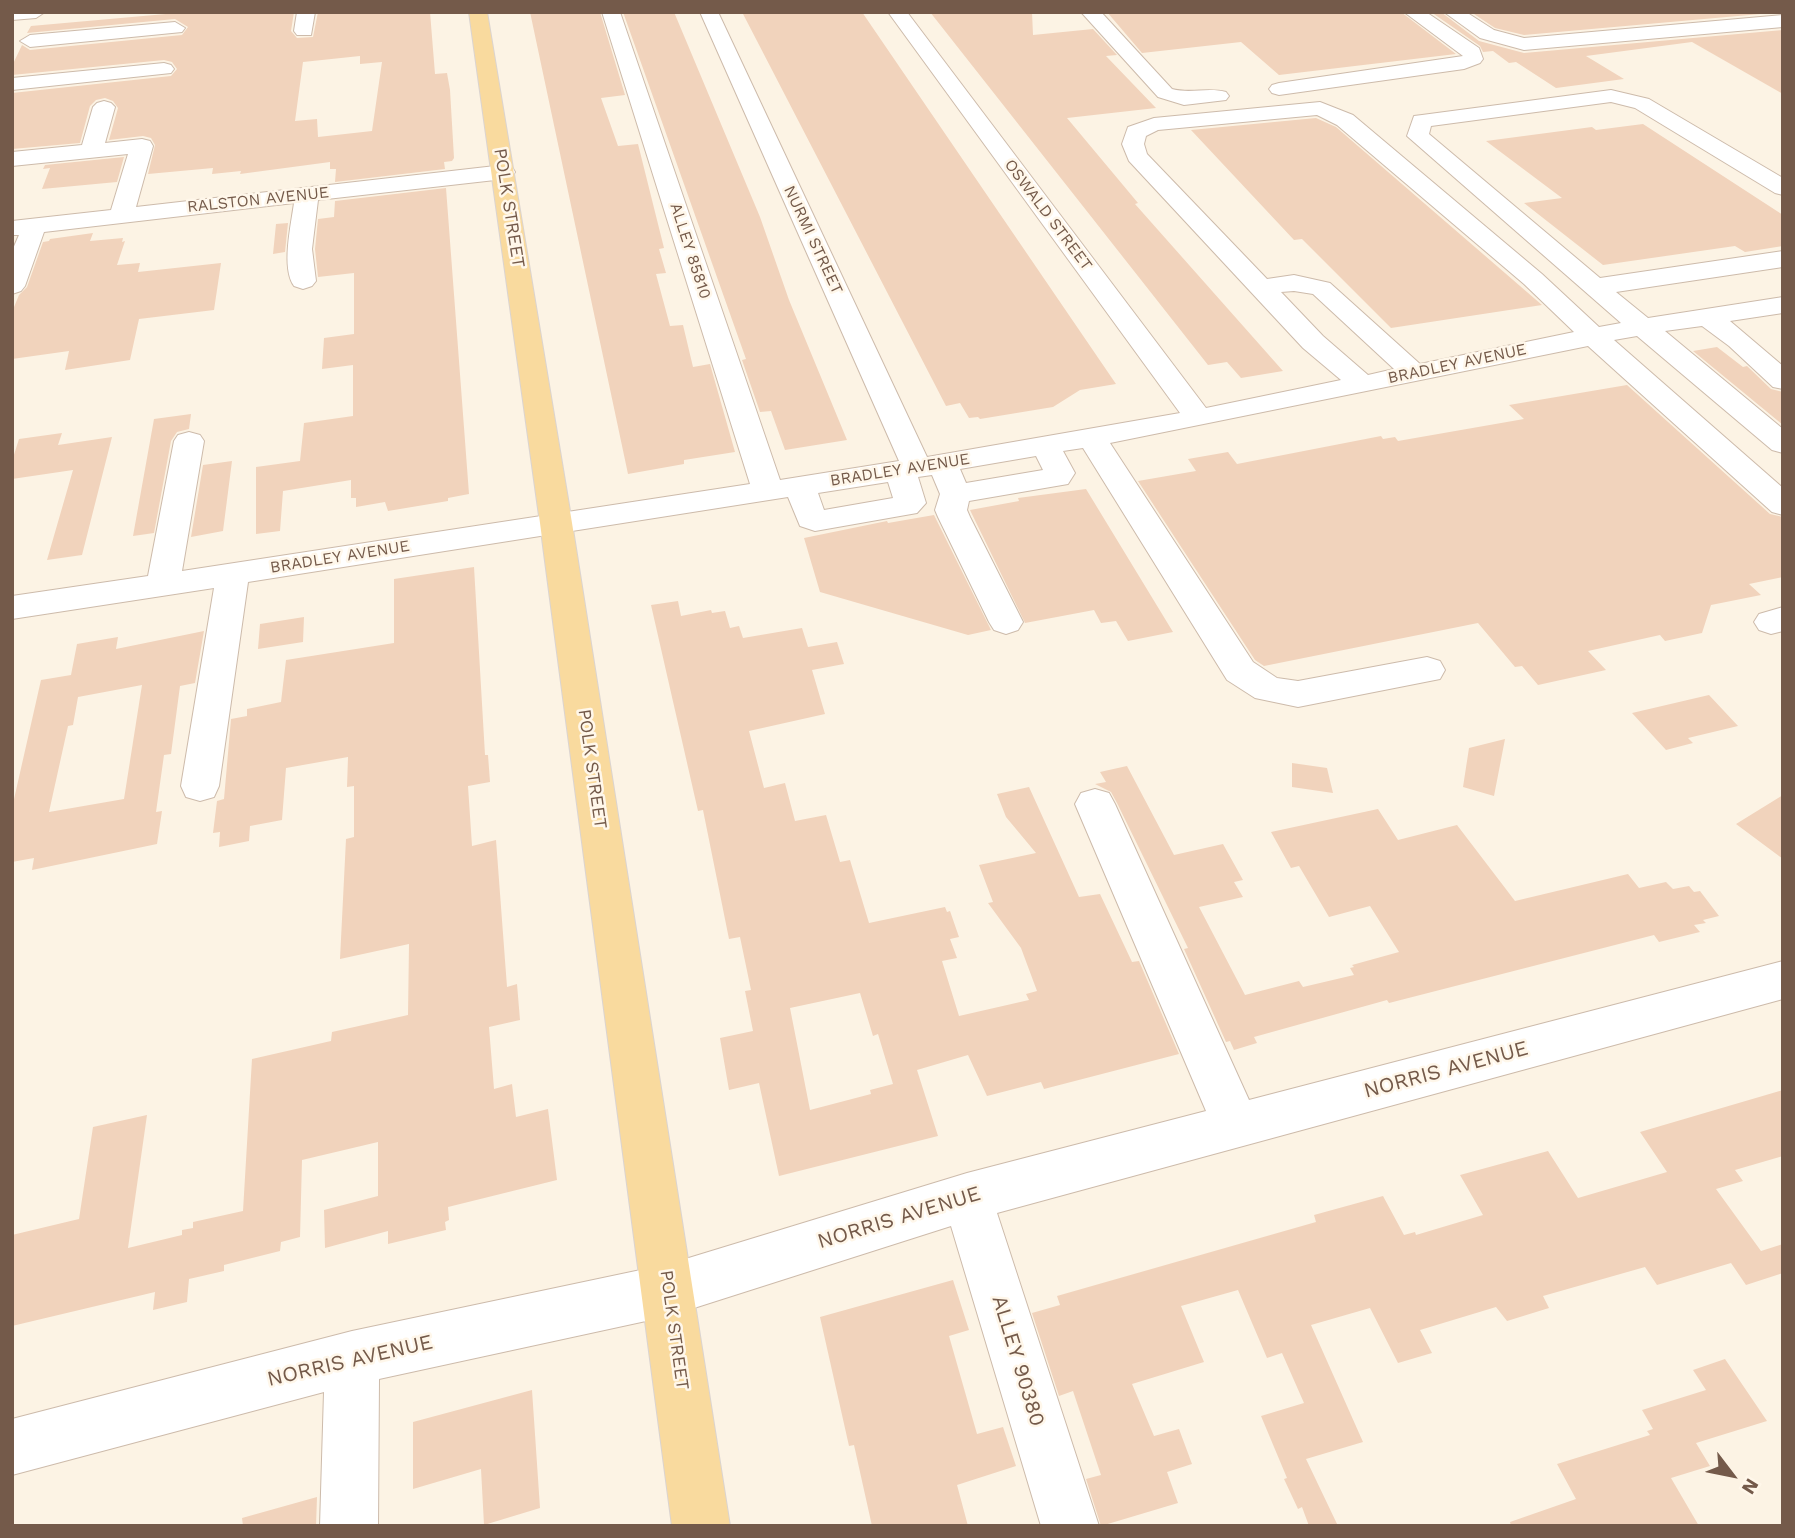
<!DOCTYPE html>
<style>
body{margin:0}
#map{position:relative;width:1795px;height:1538px;overflow:hidden;background:#fcf3e4;font-family:"Work Sans",sans-serif}
canvas{display:block}
.frame{position:absolute;inset:0;border:14px solid #745a4a;pointer-events:none}
.north{position:absolute;left:1697px;top:1440px;width:70px;height:70px;-webkit-text-stroke:5px #fff7ea;paint-order:stroke;rotate:122deg;font-size:19px;font-weight:700;line-height:28px;text-align:center;color:#745a4a}
.north::after{content:'';display:block;margin:auto;width:24px;height:32px;background:#745a4a;clip-path:polygon(50% 0,100% 100%,50% 72%,0 100%)}
</style>
<div id="map">
<canvas width="1795" height="1538"></canvas>
<div class="frame"></div>
<div class="north">N</div>
</div>
<script>
const context = document.querySelector('canvas').getContext('2d');
context.lineJoin = 'round';
function paint(path, color) {
  context.fillStyle = color;
  context.fill(path, 'evenodd');
}
function strokePath(path, color, width, dash) {
  context.strokeStyle = color;
  context.lineWidth = width;
  context.lineCap = dash ? 'butt' : 'round';
  context.setLineDash(dash || []);
  context.stroke(path);
}
function label(font, color, halo, rows, align = 'center') {
  context.font = font + ' "Work Sans",sans-serif';
  context.lineWidth = 5;
  context.setLineDash([]);
  context.textBaseline = 'middle';
  context.strokeStyle = halo;
  context.fillStyle = color;
  for (const [text, x, y, turn = 0] of rows) {
    context.save();
    context.translate(x, y);
    context.rotate((+turn || 0) * Math.PI / 180);
    context.textAlign = isNaN(turn) ? turn : align;
    if (halo) context.strokeText(text, 0, 0);
    context.fillText(text, 0, 0);
    context.restore();
  }
}
const building = new Path2D(`
 M 188,12 L 294,12 L 291,31 L 297,38 L 313,37 L 318,12 L 430,12 L 435,74 L 447,73 L 450,90 L 454,158 L 452,161 L 444,162 L 445,169 L 335,182 L 336,169 L 330,169 L 330,162 L 240,174 L 241,171 L 212,174 L 213,168 L 148,174 L 155,145 L 151,138 L 143,136 L 109,140 L 118,108 L 113,101 L 105,98 L 96,100 L 90,106 L 80,143 L 12,149 L 12,93 L 171,76 L 177,69 L 172,62 L 164,60 L 12,75 L 12,66 L 22,45 L 30,50 L 182,35 L 188,27 L 175,19 L 27,33 L 31,26 ZM 360,56 L 360,64 L 382,62 L 372,131 L 318,137 L 317,119 L 295,121 L 303,62 Z
 M 530,12 L 600,12 L 625,95 L 601,98 L 618,146 L 638,144 L 664,248 L 659,249 L 666,273 L 656,274 L 670,326 L 683,325 L 693,367 L 710,364 L 735,452 L 684,460 L 684,464 L 628,474 Z
 M 623,12 L 674,12 L 760,217 L 789,300 L 847,440 L 785,450 L 771,411 L 760,412 L 742,360 L 746,359 Z
 M 742,12 L 862,12 L 1116,384 L 1080,390 L 1053,407 L 980,419 L 978,417 L 969,418 L 960,403 L 946,406 Z
 M 930,12 L 1032,12 L 1033,35 L 1093,29 L 1117,55 L 1106,56 L 1156,108 L 1067,118 L 1138,203 L 1135,204 L 1283,371 L 1241,378 L 1227,362 L 1208,365 Z
 M 1107,12 L 1401,12 L 1456,54 L 1279,75 L 1241,42 L 1142,53 Z
 M 1431,12 L 1441,12 L 1479,41 L 1524,53 L 1783,30 L 1783,94 L 1692,42 L 1586,56 L 1624,79 L 1556,88 L 1516,62 L 1509,63 L 1493,51 L 1483,52 L 1480,46 Z
 M 1471,12 L 1783,12 L 1524,35 L 1495,28 Z
 M 1316,118 L 1336,127 L 1542,305 L 1391,328 L 1302,239 L 1294,240 L 1191,130 Z
 M 1643,124 L 1783,215 L 1783,246 L 1745,252 L 1735,246 L 1603,265 L 1524,203 L 1562,198 L 1486,141 L 1592,127 L 1596,130 Z
 M 124,157 L 117,182 L 42,189 L 50,168 L 43,169 L 45,165 Z
 M 446,188 L 469,494 L 448,498 L 448,501 L 388,511 L 385,502 L 356,507 L 356,498 L 351,498 L 351,480 L 283,491 L 280,531 L 256,534 L 256,467 L 300,461 L 304,423 L 353,416 L 353,365 L 322,369 L 324,338 L 354,334 L 354,273 L 318,277 L 315,249 L 318,219 L 334,217 L 335,201 Z
 M 288,223 L 285,252 L 273,254 L 276,224 Z
 M 93,233 L 90,241 L 123,238 L 122,242 L 125,241 L 117,265 L 140,263 L 138,272 L 221,263 L 214,310 L 139,319 L 130,360 L 65,370 L 69,351 L 12,359 L 12,312 L 19,295 L 27,287 L 43,242 L 49,241 L 50,239 Z
 M 1717,347 L 1743,367 L 1747,366 L 1771,389 L 1783,392 L 1783,425 L 1693,351 Z
 M 1627,385 L 1770,514 L 1783,517 L 1783,577 L 1749,584 L 1761,595 L 1711,605 L 1702,633 L 1665,641 L 1660,635 L 1588,651 L 1606,670 L 1538,685 L 1522,666 L 1515,667 L 1478,623 L 1264,666 L 1255,660 L 1138,481 L 1196,471 L 1188,459 L 1228,452 L 1237,464 L 1381,436 L 1383,439 L 1395,437 L 1398,441 L 1524,419 L 1509,405 Z
 M 191,414 L 189,429 L 177,432 L 171,441 L 154,533 L 133,536 L 154,419 Z
 M 62,433 L 58,445 L 112,437 L 82,555 L 47,560 L 73,470 L 12,479 L 12,461 L 19,439 Z
 M 232,461 L 223,531 L 191,537 L 203,465 Z
 M 1086,489 L 1173,632 L 1128,641 L 1116,621 L 1101,623 L 1094,610 L 1025,623 L 970,510 L 1019,501 L 1018,498 Z
 M 934,515 L 991,630 L 968,635 L 820,592 L 804,538 L 887,521 L 888,523 Z
 M 474,567 L 485,755 L 488,755 L 490,782 L 468,786 L 472,846 L 496,840 L 507,987 L 517,984 L 520,1020 L 489,1027 L 494,1089 L 512,1084 L 516,1117 L 548,1109 L 557,1180 L 448,1207 L 449,1220 L 445,1222 L 446,1230 L 388,1244 L 388,1231 L 325,1248 L 324,1210 L 378,1196 L 378,1142 L 302,1160 L 300,1237 L 281,1242 L 280,1251 L 224,1265 L 224,1271 L 189,1279 L 187,1302 L 153,1310 L 155,1292 L 12,1326 L 12,1235 L 79,1219 L 93,1127 L 147,1115 L 128,1248 L 182,1235 L 182,1230 L 193,1228 L 193,1222 L 243,1211 L 252,1059 L 331,1041 L 332,1032 L 408,1015 L 409,944 L 340,959 L 346,839 L 354,837 L 354,786 L 347,787 L 348,757 L 286,768 L 282,820 L 250,826 L 249,841 L 219,847 L 220,832 L 213,833 L 217,801 L 224,799 L 231,719 L 247,716 L 247,709 L 281,702 L 286,660 L 394,643 L 394,579 Z
 M 678,601 L 681,616 L 711,610 L 712,613 L 725,611 L 730,628 L 739,626 L 743,638 L 802,628 L 808,647 L 837,642 L 844,664 L 812,670 L 825,714 L 749,731 L 764,788 L 785,783 L 795,821 L 826,815 L 840,862 L 850,860 L 869,923 L 945,907 L 947,912 L 950,911 L 959,937 L 950,939 L 957,958 L 942,961 L 959,1016 L 1029,1000 L 1026,994 L 1037,991 L 1021,948 L 988,903 L 993,902 L 979,865 L 1036,853 L 1006,817 L 997,794 L 1029,787 L 1079,897 L 1100,894 L 1132,962 L 1139,961 L 1179,1054 L 1044,1089 L 1041,1082 L 987,1096 L 968,1055 L 917,1070 L 938,1136 L 779,1176 L 759,1083 L 729,1090 L 720,1038 L 753,1031 L 745,991 L 751,990 L 740,937 L 729,939 L 703,810 L 698,811 L 651,605 ZM 860,993 L 873,1036 L 878,1034 L 893,1084 L 870,1090 L 871,1094 L 810,1110 L 790,1008 Z
 M 304,617 L 303,642 L 258,649 L 260,624 Z
 M 204,631 L 195,683 L 180,686 L 171,754 L 164,755 L 156,812 L 162,811 L 157,844 L 32,870 L 34,858 L 12,862 L 12,808 L 41,680 L 71,675 L 77,644 L 118,637 L 116,649 ZM 142,685 L 124,799 L 49,812 L 68,726 L 73,725 L 78,697 Z
 M 1709,695 L 1738,726 L 1688,738 L 1693,743 L 1666,750 L 1632,713 Z
 M 1505,739 L 1494,796 L 1463,787 L 1469,748 Z
 M 1292,763 L 1327,768 L 1333,793 L 1292,787 Z
 M 1127,766 L 1174,855 L 1223,844 L 1243,880 L 1234,882 L 1243,897 L 1199,907 L 1245,995 L 1299,981 L 1303,987 L 1354,975 L 1350,968 L 1354,967 L 1352,965 L 1399,952 L 1370,906 L 1329,917 L 1299,866 L 1291,868 L 1271,832 L 1378,809 L 1398,840 L 1457,825 L 1515,901 L 1628,874 L 1639,888 L 1666,882 L 1673,889 L 1689,886 L 1694,892 L 1700,891 L 1719,916 L 1703,920 L 1706,923 L 1694,925 L 1700,932 L 1659,942 L 1654,935 L 1389,1003 L 1387,1000 L 1254,1037 L 1257,1043 L 1234,1050 L 1230,1041 L 1226,1042 L 1184,949 L 1188,948 L 1117,803 L 1111,792 L 1095,784 L 1106,782 L 1100,772 Z
 M 1783,795 L 1783,859 L 1736,824 Z
 M 1783,1090 L 1783,1156 L 1735,1170 L 1743,1181 L 1716,1189 L 1761,1251 L 1783,1244 L 1783,1273 L 1746,1285 L 1731,1263 L 1657,1285 L 1645,1267 L 1543,1296 L 1549,1308 L 1507,1321 L 1496,1307 L 1420,1330 L 1432,1353 L 1398,1363 L 1370,1308 L 1311,1325 L 1363,1442 L 1306,1459 L 1338,1526 L 1309,1526 L 1302,1507 L 1298,1509 L 1284,1479 L 1287,1478 L 1261,1416 L 1304,1403 L 1282,1353 L 1267,1358 L 1238,1290 L 1181,1306 L 1204,1362 L 1132,1384 L 1154,1436 L 1179,1429 L 1192,1464 L 1167,1472 L 1178,1503 L 1101,1526 L 1086,1479 L 1101,1475 L 1073,1391 L 1059,1396 L 1032,1313 L 1060,1305 L 1057,1296 L 1316,1222 L 1314,1215 L 1383,1196 L 1404,1235 L 1415,1232 L 1416,1235 L 1483,1215 L 1460,1175 L 1548,1151 L 1578,1198 L 1667,1172 L 1640,1132 Z
 M 953,1280 L 969,1330 L 949,1336 L 977,1434 L 1003,1427 L 1016,1466 L 957,1485 L 968,1526 L 872,1526 L 854,1445 L 849,1446 L 820,1317 Z
 M 1725,1359 L 1767,1421 L 1696,1443 L 1710,1466 L 1671,1478 L 1699,1526 L 1511,1526 L 1510,1522 L 1576,1499 L 1557,1464 L 1650,1435 L 1647,1431 L 1653,1429 L 1642,1410 L 1706,1390 L 1693,1370 Z
 M 532,1390 L 540,1508 L 484,1525 L 481,1469 L 413,1489 L 413,1422 Z
 M 317,1497 L 316,1526 L 243,1526 L 242,1518 Z`);
const minor = new Path2D(`
 M 12,12 L 45,12 L 36,18 L 12,20 Z
 M 297,12 L 315,12 L 311,35 L 297,35 L 294,31 Z
 M 602,12 L 620,12 L 780,480 L 899,461 L 700,12 L 718,12 L 927,457 L 1180,413 L 888,12 L 907,12 L 1206,408 L 1341,380 L 1303,348 L 1129,161 L 1122,144 L 1128,127 L 1154,118 L 1320,102 L 1353,115 L 1542,274 L 1599,327 L 1621,323 L 1407,136 L 1414,116 L 1422,115 L 1611,90 L 1649,99 L 1783,178 L 1783,195 L 1775,193 L 1635,108 L 1611,102 L 1431,126 L 1429,134 L 1600,278 L 1783,251 L 1783,267 L 1616,292 L 1648,318 L 1783,297 L 1783,313 L 1730,321 L 1783,366 L 1783,389 L 1773,387 L 1729,346 L 1702,326 L 1665,331 L 1783,429 L 1783,453 L 1772,450 L 1637,336 L 1614,340 L 1783,488 L 1783,515 L 1772,512 L 1588,346 L 1110,443 L 1253,662 L 1277,678 L 1298,681 L 1427,657 L 1440,661 L 1445,670 L 1440,679 L 1298,707 L 1255,698 L 1227,680 L 1083,448 L 1063,451 L 1075,473 L 1068,484 L 969,501 L 967,510 L 970,517 L 1023,622 L 1018,630 L 1006,634 L 994,630 L 989,622 L 938,517 L 935,510 L 940,494 L 932,475 L 918,477 L 926,503 L 917,513 L 815,531 L 800,526 L 788,497 L 248,582 L 219,786 L 214,797 L 200,801 L 186,797 L 181,786 L 214,588 L 12,619 L 12,596 L 148,576 L 174,441 L 178,435 L 189,432 L 200,435 L 204,441 L 182,571 L 750,484 ZM 1317,115 L 1337,125 L 1524,284 L 1574,332 L 1420,364 L 1330,283 L 1294,275 L 1267,279 L 1147,154 L 1144,144 L 1146,136 L 1158,130 ZM 1294,291 L 1313,294 L 1394,369 L 1368,375 L 1323,336 L 1281,292 ZM 1036,456 L 1043,470 L 966,483 L 960,469 ZM 888,482 L 893,498 L 824,510 L 818,493 Z
 M 1081,12 L 1101,12 L 1172,89 C 1191,94 1208,87 1226,92 L 1229,96 L 1226,100 L 1184,105 L 1158,97 Z
 M 1404,12 L 1426,12 L 1479,48 L 1483,59 L 1480,63 L 1464,69 L 1279,95 L 1272,93 L 1269,89 L 1272,85 L 1279,83 L 1463,56 Z
 M 1444,12 L 1466,12 L 1494,30 L 1524,38 L 1783,15 L 1783,27 L 1524,50 L 1480,38 Z
 M 175,22 L 185,28 L 182,32 L 30,47 L 20,41 L 30,35 Z
 M 164,63 L 171,65 L 174,69 L 171,73 L 12,90 L 12,78 Z
 M 104,101 L 111,103 L 115,107 L 105,143 L 142,139 L 150,141 L 153,146 L 136,207 L 504,165 L 512,167 L 515,172 L 512,177 L 504,179 L 318,200 L 312,249 L 316,281 L 312,286 L 303,289 L 294,286 C 281,268 291,225 294,203 L 44,232 L 25,286 L 21,291 L 12,294 L 12,251 L 19,235 L 12,235 L 12,221 L 111,210 L 128,154 L 12,166 L 12,152 L 82,145 L 93,107 L 97,103 Z
 M 1783,607 L 1783,631 L 1771,634 L 1759,630 L 1754,622 L 1759,614 Z
 M 1095,789 L 1109,793 L 1115,804 L 1249,1100 L 1783,961 L 1783,999 L 997,1213 L 1099,1526 L 1041,1526 L 951,1226 L 669,1316 L 379,1379 L 378,1526 L 320,1526 L 324,1392 L 12,1475 L 12,1419 L 352,1331 L 669,1264 L 967,1173 L 1206,1111 L 1075,804 L 1081,793 Z`);
const major = new Path2D(`
 M 469,12 L 487,12 L 572,523 L 730,1526 L 672,1526 L 540,523 Z`);
const farStreetnames = [
 ["RALSTON AVENUE",258,200,-6],
 ["OSWALD STREET",1048,215,53],
 ["NURMI STREET",813,240,65],
 ["ALLEY 85810",690,251,72],
 ["BRADLEY AVENUE",1457,364,-12],
 ["BRADLEY AVENUE",900,470,-9],
 ["BRADLEY AVENUE",340,557,-9]
];
const streetNames = [
 ["POLK STREET",509,208,81],
 ["POLK STREET",592,769,82],
 ["POLK STREET",674,1330,82]
];
const nearStreetnames = [
 ["NORRIS AVENUE",1446,1070,-15],
 ["NORRIS AVENUE",899,1218,-17],
 ["NORRIS AVENUE",350,1361,-13],
 ["ALLEY 90380",1018,1361,73]
];
paint(building, '#f1d3bc');
strokePath(minor, '#cdbbab', 2);
strokePath(major, '#dbd4d0', 2);
paint(minor, '#fff');
paint(major, '#f9da9e');
label('16px', '#745a4a', '#fff7ea', farStreetnames);
label('18px', '#745a4a', '#fff7ea', streetNames);
label('21px', '#745a4a', '#fff7ea', nearStreetnames);
</script>
